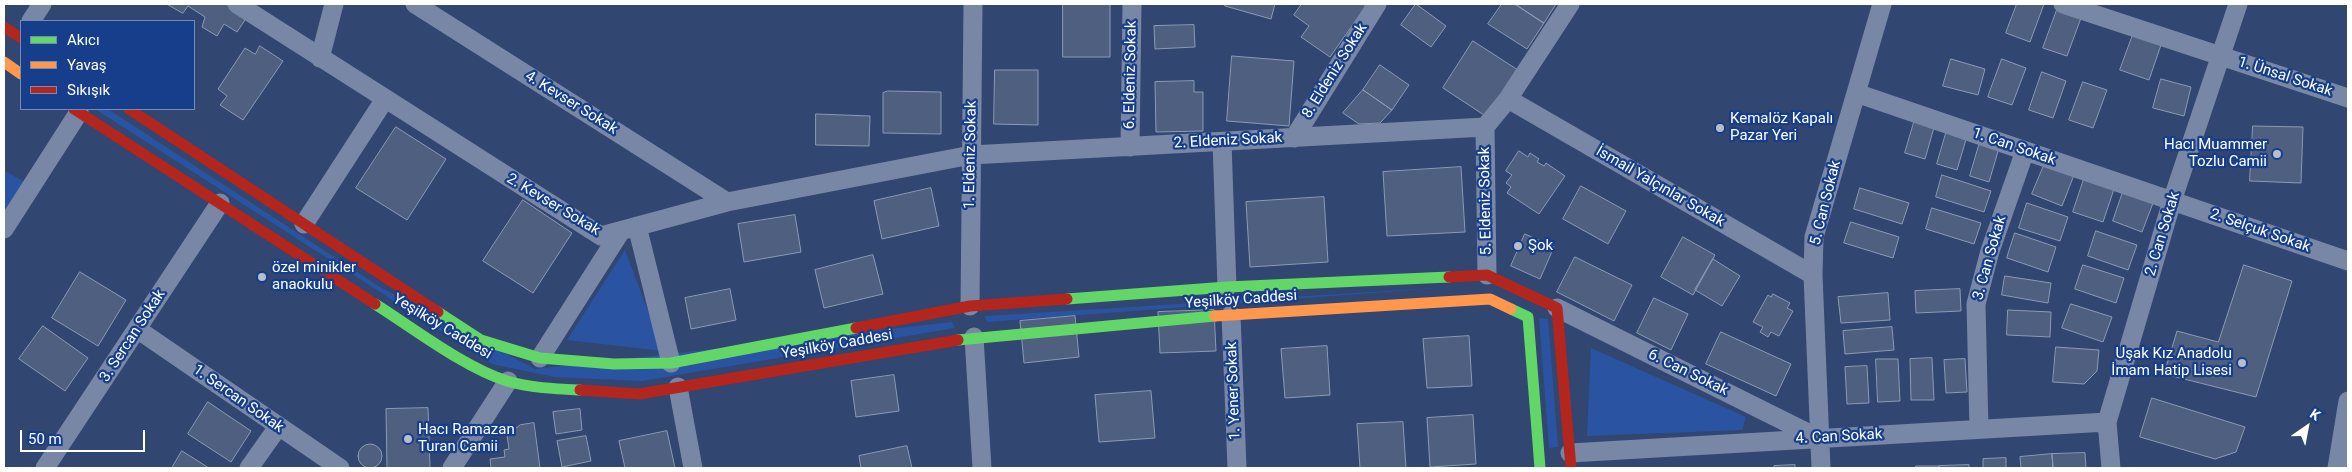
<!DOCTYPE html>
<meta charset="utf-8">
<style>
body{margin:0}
#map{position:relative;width:2352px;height:472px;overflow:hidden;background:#314670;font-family:Roboto,sans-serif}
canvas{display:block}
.frame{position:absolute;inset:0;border:5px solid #fff;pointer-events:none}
.legend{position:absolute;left:20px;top:20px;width:175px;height:90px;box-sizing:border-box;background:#163e8b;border:1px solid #738bb9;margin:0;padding:6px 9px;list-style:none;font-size:15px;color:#fff}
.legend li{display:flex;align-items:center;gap:10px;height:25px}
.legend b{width:25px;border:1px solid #738bb9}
.north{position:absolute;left:2282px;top:402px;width:50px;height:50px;-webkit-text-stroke:4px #163e8b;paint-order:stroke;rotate:33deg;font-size:14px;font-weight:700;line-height:20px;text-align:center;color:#fff}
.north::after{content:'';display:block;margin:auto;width:18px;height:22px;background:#fff;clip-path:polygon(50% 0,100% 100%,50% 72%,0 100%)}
.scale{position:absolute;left:20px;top:430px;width:125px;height:22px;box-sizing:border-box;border:2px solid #fff;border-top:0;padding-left:6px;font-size:15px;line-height:18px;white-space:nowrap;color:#fff;-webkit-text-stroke:4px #163e8b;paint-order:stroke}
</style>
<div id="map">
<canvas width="2352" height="472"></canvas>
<div class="frame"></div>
<ul class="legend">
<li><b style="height:6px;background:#63d668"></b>Akıcı</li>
<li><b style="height:6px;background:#ff974d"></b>Yavaş</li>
<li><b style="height:6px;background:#b3261e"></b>Sıkışık</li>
</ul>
<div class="north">K</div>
<div class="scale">50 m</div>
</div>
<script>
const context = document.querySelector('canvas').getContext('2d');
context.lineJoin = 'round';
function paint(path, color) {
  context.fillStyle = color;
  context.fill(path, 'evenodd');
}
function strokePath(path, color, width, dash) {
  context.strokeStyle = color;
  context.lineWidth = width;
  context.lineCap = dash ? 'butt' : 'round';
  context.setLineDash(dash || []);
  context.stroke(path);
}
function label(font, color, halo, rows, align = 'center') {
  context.font = font + ' Roboto,sans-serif';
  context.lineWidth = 4.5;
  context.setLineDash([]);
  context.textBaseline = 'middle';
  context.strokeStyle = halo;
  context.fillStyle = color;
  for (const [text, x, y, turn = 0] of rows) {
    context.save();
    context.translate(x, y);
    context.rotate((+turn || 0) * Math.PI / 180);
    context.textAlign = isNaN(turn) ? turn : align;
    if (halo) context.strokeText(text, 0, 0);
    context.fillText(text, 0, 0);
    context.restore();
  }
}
const green = new Path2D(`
 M 95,109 L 108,109 L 380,287 L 535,369 L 952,322 L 955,328 L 642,381 L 554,377 L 492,364 Z
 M 4,170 L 26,183 L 4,216 Z
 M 625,250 L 663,351 L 567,340 Z
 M 1452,287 L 987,322 L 985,316 Z
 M 1539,318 L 1548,319 L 1558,447 L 1549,448 Z
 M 1591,348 L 1746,417 L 1742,430 L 1587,436 Z`);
const building = new Path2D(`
 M 167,4 L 226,4 L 247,17 L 237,32 L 224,24 L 217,36 L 202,27 L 205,17 L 188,6 L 183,13 Z
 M 1063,4 L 1110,4 L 1110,57 L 1063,57 Z
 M 1225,4 L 1275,4 L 1271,19 L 1225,6 Z
 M 1302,4 L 1363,4 L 1366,6 L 1330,57 L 1301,37 L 1309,26 L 1294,15 Z
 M 1416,4 L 1446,26 L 1431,47 L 1401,25 Z
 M 1502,4 L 1515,4 L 1544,23 L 1527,49 L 1488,24 Z
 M 1515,4 L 1556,4 L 1544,23 Z
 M 2017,4 L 2044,4 L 2030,42 L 2006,33 Z
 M 2057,10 L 2081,18 L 2067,56 L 2043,48 Z
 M 1194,25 L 1195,47 L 1155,49 L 1154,26 Z
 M 2134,32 L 2162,42 L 2149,80 L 2120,70 Z
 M 1473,41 L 1518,70 L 1487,117 L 1443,88 Z
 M 260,46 L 283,61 L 243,120 L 220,105 L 227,96 L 218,89 L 245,48 L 255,54 Z
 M 1232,56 L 1294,61 L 1289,126 L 1227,121 Z
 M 1951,59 L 1985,69 L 1978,95 L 1943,86 Z
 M 2002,59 L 2026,68 L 2012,105 L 1988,97 Z
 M 1380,65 L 1409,85 L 1392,110 L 1363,90 Z
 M 995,70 L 1038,70 L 1038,125 L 994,124 Z
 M 2042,72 L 2066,81 L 2053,118 L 2029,110 Z
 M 2161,79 L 2191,87 L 2184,116 L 2153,108 Z
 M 1194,81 L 1194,92 L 1203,92 L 1203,131 L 1156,132 L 1155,82 Z
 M 2083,82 L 2107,90 L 2093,128 L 2069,120 Z
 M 1363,90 L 1392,110 L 1380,123 L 1359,124 L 1343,113 Z
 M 888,91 L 941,92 L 941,134 L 883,133 L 883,93 Z
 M 816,114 L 870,116 L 869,146 L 816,145 Z
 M 1915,119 L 1935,124 L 1925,159 L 1905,153 Z
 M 2253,126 L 2303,127 L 2301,183 L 2250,181 Z
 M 396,127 L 446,159 L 407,220 L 356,188 Z
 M 1947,130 L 1967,136 L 1957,170 L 1937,164 Z
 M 1980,142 L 1999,148 L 1989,182 L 1970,176 Z
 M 1519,151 L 1528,157 L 1530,153 L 1539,159 L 1537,162 L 1544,166 L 1546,163 L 1565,176 L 1539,214 L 1507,193 L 1511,187 L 1506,183 L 1512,175 L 1506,171 Z
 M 2045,163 L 2074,175 L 2062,206 L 2032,194 Z
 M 1461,167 L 1465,232 L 1387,236 L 1383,172 Z
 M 1942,175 L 1991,191 L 1984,212 L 1936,197 Z
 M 2084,179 L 2114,189 L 2103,222 L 2073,212 Z
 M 1581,186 L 1626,211 L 1608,244 L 1563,219 Z
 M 931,188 L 939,226 L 882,239 L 874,201 Z
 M 1860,188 L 1909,203 L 1902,224 L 1854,209 Z
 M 2123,192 L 2153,203 L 2142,232 L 2113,221 Z
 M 1324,197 L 1328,262 L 1250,267 L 1246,202 Z
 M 523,200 L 572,233 L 533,293 L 483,261 Z
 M 2027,203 L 2068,217 L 2060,241 L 2019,228 Z
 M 1932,208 L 1981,223 L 1974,244 L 1926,229 Z
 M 795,215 L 801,252 L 744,262 L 738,224 Z
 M 1851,222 L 1899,237 L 1893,258 L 1844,243 Z
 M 2096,231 L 2137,245 L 2128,270 L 2088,256 Z
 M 2015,233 L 2056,247 L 2048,272 L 2007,258 Z
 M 1525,234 L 1554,247 L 1540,279 L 1511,266 Z
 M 1683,237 L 1715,255 L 1693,295 L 1661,277 Z
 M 873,255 L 883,294 L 824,308 L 815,270 Z
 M 1575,257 L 1632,285 L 1614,321 L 1557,292 Z
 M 1713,259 L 1740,276 L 1722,306 L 1695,290 Z
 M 2083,265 L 2124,278 L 2116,303 L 2075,289 Z
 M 2244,265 L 2292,281 L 2256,397 L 2164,374 L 2177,331 L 2218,342 Z
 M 80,272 L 126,300 L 98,346 L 52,318 Z
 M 2005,276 L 2051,283 L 2048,303 L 2002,295 Z
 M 730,289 L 736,320 L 691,329 L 685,298 Z
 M 1960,289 L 1961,311 L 1916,313 L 1915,291 Z
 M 1888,293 L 1890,320 L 1841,323 L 1838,297 Z
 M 1773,294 L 1790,303 L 1787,308 L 1793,311 L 1779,336 L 1771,332 L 1768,337 L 1760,332 L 1763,327 L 1753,322 L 1768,295 L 1771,297 Z
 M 1654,298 L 1688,314 L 1671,350 L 1637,333 Z
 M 2071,304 L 2112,317 L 2103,342 L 2062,328 Z
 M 1214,310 L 1216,351 L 1160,353 L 1158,312 Z
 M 2008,310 L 2051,312 L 2050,337 L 2007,335 Z
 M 1075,316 L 1079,357 L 1024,363 L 1020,321 Z
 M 43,326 L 88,358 L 65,391 L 19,359 Z
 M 1892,327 L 1894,350 L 1845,354 L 1843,331 Z
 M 1721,332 L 1791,364 L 1776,396 L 1706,364 Z
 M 1469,336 L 1472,386 L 1427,388 L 1423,339 Z
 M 1327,346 L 1330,395 L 1285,398 L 1281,349 Z
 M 2056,347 L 2099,350 L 2097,371 L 2084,384 L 2053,382 Z
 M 1932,358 L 1934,400 L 1911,400 L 1910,359 Z
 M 1876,359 L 1898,359 L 1900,401 L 1878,402 Z
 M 1965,359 L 1967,392 L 1946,393 L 1944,360 Z
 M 1867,366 L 1869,403 L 1847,404 L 1845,367 Z
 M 894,375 L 899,411 L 856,417 L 851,381 Z
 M 1151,391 L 1155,438 L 1099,442 L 1095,395 Z
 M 2152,398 L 2245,427 L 2236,452 L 2215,459 L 2140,437 Z
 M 208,402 L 251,431 L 231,462 L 188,434 Z
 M 428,408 L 430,468 L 387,468 L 386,409 Z
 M 580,409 L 582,430 L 556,434 L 553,412 Z
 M 1473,415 L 1476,464 L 1430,467 L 1427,418 Z
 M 1403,422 L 1406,468 L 1360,468 L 1357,424 Z
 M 534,423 L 540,468 L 491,468 L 490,459 L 505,457 L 504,450 L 509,449 L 507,435 L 520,425 Z
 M 667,431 L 675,468 L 625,468 L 619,441 Z
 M 586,436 L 591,461 L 562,467 L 557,441 Z
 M358 456a12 12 0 1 1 24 0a12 12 0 1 1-24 0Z
 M 907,446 L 912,468 L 861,468 L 859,456 Z
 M 182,451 L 209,468 L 172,468 Z
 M 2085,453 L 2086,468 L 2053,468 L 2052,454 Z
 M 2052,454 L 2053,468 L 2021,468 L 2020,457 Z
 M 2006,458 L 2006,468 L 1983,468 L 1983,459 Z
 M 1795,465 L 1795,468 L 1774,468 L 1774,466 Z
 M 1969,465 L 1969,468 L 1939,468 L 1939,466 Z
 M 1916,466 L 1939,466 L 1939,468 L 1916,468 Z`);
const street = new Path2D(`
 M 237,4 L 601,236 L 727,202 L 971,155 L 1485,127
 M 415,4 L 727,202
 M 2063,4 L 2348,98
 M 31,21 L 42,4
 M 320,58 L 334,4
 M 1856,93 L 2348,261
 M 1508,99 L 1813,275
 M 1485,127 L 1508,99 L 1570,4
 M 1485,127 L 1487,275
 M 1294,138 L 1377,4
 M 1222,142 L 1227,287
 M 1130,147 L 1132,4
 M 304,224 L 385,99
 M 637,226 L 671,363
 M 4,229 L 79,112
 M 970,306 L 973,4
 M 1557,308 L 1818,438
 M 1231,315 L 1237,468
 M 137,329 L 340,468
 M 974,337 L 982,468
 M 540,358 L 621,231
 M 678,387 L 693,468
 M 1979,429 L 1976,304 L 1990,251 L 2025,151
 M 1570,453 L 2107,422
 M 45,468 L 220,203
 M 249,468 L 278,427
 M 452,468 L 508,381
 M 1821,468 L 1813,275 L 1814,237 L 1882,4
 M 2111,468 L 2107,422 L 2172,201 L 2238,4
 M 2337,468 L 2348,401`);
const fast = new Path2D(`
 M 1067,299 L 1227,287 L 1449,277
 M 375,304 C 413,328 465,368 507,381 C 530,388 557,389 580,390
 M 1511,309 L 1528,317 L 1540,468
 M 438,312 L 481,340 L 540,358 L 614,364 L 671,363 L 856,328
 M 958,340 L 1215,316`);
const slow = new Path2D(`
 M 4,62 L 21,74
 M 1215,316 L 1490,299 L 1511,309`);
const jam = new Path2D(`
 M 4,27 L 21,38
 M 74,109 L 375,304
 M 129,109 L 438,312
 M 1449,277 L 1487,275 L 1557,308 L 1571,468
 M 856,328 L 970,306 L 1067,299
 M 580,390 L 639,394 L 958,340`);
const markers = [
 [1720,128,5,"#b7becd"],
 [2277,154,5,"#b7becd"],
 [1518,246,5,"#b7becd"],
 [262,277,5,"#b7becd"],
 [2242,363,5,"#b7becd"],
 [408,439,5,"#b7becd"]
];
const streetNames = [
 ["8. Eldeniz Sokak",1335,71,-58],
 ["6. Eldeniz Sokak",1131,75,-89],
 ["1. Ünsal Sokak",2285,77,18],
 ["4. Kevser Sokak",571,103,32],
 ["2. Eldeniz Sokak",1228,141,-3],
 ["1. Can Sokak",2014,147,19],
 ["1. Eldeniz Sokak",971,155,-89],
 ["İsmail Yalçınlar Sokak",1660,187,30],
 ["5. Eldeniz Sokak",1486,201,-91],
 ["5. Can Sokak",1826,203,-76],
 ["2. Kevser Sokak",553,205,31],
 ["2. Selçuk Sokak",2260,231,19],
 ["2. Can Sokak",2163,234,-73],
 ["3. Can Sokak",1990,258,-74],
 ["Yeşilköy Caddesi",1241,300,-4],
 ["Yeşilköy Caddesi",442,327,31],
 ["3. Sercan Sokak",133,336,-57],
 ["Yeşilköy Caddesi",837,345,-10],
 ["6. Can Sokak",1688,373,26],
 ["1. Yener Sokak",1234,391,-92],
 ["1. Sercan Sokak",238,399,35],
 ["4. Can Sokak",1839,437,-3]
];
const poiNames = [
 ["Kemalöz Kapalı",1730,119],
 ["Pazar Yeri",1730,136],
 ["Hacı Muammer",2267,145,"right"],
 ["Tozlu Camii",2267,162,"right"],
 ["Şok",1528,246],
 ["özel minikler",272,268],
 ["anaokulu",272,285],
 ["Uşak Kız Anadolu",2232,354,"right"],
 ["İmam Hatip Lisesi",2232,371,"right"],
 ["Hacı Ramazan",418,430],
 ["Turan Camii",418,447]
];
paint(green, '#2a54a1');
paint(building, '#4e5f80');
strokePath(building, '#8c9ab3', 1);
strokePath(street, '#7887a5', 19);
strokePath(fast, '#63d668', 11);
strokePath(slow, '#ff974d', 11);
strokePath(jam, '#b3261e', 11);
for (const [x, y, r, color] of markers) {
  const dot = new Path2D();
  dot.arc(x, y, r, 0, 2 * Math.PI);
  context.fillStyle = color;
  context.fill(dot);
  strokePath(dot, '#163e8b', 2);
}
label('15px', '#fff', '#163e8b', streetNames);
label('15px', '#fff', '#163e8b', poiNames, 'left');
</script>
